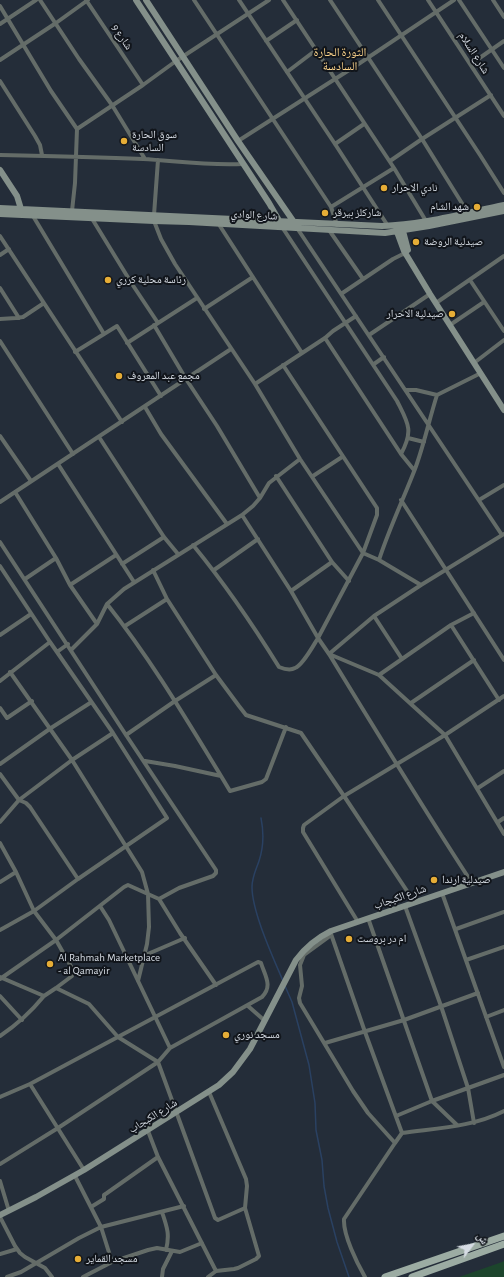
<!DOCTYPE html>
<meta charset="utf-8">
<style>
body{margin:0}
#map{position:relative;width:504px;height:1277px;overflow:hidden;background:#242d39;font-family:"Alegreya Sans","Noto Naskh Arabic",sans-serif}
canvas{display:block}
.north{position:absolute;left:452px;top:1225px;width:40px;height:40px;-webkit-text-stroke:3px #11151b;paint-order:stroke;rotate:58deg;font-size:11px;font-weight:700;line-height:16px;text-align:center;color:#d6dce4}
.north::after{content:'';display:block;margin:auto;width:14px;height:18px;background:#d6dce4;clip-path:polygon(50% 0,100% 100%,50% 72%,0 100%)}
</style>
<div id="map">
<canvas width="504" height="1277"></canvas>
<div class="north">ش</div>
</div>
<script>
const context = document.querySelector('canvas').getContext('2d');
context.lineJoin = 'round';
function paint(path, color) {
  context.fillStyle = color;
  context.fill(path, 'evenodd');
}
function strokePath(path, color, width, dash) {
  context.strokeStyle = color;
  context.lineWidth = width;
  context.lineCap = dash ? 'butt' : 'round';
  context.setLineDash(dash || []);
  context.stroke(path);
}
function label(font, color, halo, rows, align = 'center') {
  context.font = font + ' "Alegreya Sans","Noto Naskh Arabic",sans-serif';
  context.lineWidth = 4;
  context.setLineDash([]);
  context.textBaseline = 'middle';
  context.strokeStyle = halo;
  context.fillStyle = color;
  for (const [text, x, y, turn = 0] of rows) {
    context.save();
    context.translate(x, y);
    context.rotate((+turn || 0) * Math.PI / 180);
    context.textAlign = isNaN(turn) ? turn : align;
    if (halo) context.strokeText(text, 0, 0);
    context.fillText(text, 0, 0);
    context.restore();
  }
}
const green = new Path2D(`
 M 504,1261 L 504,1277 L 459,1277 L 502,1262 Z`);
const stream = new Path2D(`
 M 261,818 C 264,833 264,846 259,861 C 256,870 252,877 252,887 C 252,912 273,957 283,981
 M 285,986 L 292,1002 L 309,1065 L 315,1103 L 316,1130 L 322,1160 L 324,1186 L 328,1208 L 337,1242 L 349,1277`);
const street = new Path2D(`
 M 40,0 L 79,59 L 112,105 L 145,159
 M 86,0 L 143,85
 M 194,0 L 331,207 L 337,225
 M 239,0 L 335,144 L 388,226
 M 283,0 L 394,168 L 426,221
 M 330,0 L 422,139 L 468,213
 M 378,0 L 480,155 L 504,193
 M 428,0 L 504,116
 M 459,0 L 504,68
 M 493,0 L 504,17
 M 0,6 L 51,91 L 77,129 L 143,85 L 176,61 L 269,0
 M 0,24 L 36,0
 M 266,41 L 297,20
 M 0,60 L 56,23 L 88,0
 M 471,64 L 504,41
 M 287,72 L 316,50
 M 0,81 L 35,136 L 40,145 L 42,155
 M 238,141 L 357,65 L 454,0
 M 335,144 L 364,124
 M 0,155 C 48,156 95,157 143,159 C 176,161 209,166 243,164
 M 390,161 L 422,139 L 491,95
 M 331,207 L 394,168
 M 72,211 L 75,183 L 77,129
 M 154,215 L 158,160
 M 33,216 L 104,334
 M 91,217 L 132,284 L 158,323
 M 154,221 L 161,239 L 175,264 L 255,384 L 300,459 L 363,553 L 379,560 L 421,585 L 504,534
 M 218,223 L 302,353
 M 282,227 L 397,401 C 408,423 414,430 401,454
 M 297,228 L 502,535
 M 329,230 L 363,279
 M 0,236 L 122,422
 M 0,255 L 9,249
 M 470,280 L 504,331
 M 0,288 L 19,318
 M 341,294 L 393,259 L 403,254 L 407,255
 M 436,303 L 504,256
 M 204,309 L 253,277
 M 0,319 L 16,318 L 23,317 L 44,303
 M 154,325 L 186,379 L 217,426 L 260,498
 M 450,325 L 484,302
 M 369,335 L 430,294
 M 325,338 L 401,454 L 414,470
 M 0,341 L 73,454
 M 127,343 L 197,298
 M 75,352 L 117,326 L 161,396
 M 474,363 L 504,340
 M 374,364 L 384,357
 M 283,365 L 377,508 L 377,515 L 363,553 L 318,638
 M 255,384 L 325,338 L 333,331 L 356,316
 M 406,390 L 416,390 L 437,395 L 481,373
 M 145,407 L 161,434 L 227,524
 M 0,436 L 31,481
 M 99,437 L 164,537 L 178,554
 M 408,438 L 424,442
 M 58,464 L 134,582
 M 276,476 L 332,562 L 349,581
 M 313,476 L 342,457
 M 15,492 L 56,558 L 70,585 L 97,624
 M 401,500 L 504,660
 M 479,500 L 504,485
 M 0,502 L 231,349
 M 242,515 L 291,591 L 318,638
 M 0,542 L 126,735 L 216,870 L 216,873 L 213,876 L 179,888 L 159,899
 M 193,545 C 225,584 253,625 279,667 C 284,669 290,671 295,668 C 303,665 313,646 318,638 L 329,654 L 379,675 L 445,735 L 504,834
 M 379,560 C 389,529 403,500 415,469 C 424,445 429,420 437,395
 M 122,564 L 164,537
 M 0,566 L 50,642 L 113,733 L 167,818 L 78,879 L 34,911 L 0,930
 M 153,570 L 167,599 L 216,675 L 239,706 L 246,715 L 301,733 L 344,796 L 415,903
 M 214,570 L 258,539
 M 25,579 L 56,558
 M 70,585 L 116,555
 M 421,585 L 374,616 L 329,654 C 376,731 423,808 472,883
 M 291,591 L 332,562
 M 107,604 C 150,658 185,717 221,776
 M 374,616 L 402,659
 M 451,625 L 499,700
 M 125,626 L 167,599
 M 0,635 L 31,614
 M 71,650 L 97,624 L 107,604 L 124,589 L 242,515 L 253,506 L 260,498 L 269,483 L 300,459
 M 57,652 L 68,644
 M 10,672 L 72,760 L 142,872 L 148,894 L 149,927 L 147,944 L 138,981
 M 379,675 L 451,625 L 474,613
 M 0,681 L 50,642
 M 411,703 L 474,660
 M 0,708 L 7,718 L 32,701
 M 126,735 L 175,701 L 216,675
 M 145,761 L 175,766 L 221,776 L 230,791 L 262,782 L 266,779 L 286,727
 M 0,764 L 51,728 L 90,703
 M 0,774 L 19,800 L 26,803 L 30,807 L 78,879
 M 478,788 L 504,771
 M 0,822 L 19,800 L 72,760 L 113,733
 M 498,822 L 504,818
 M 0,843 L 16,872 L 34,911 L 56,940 L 73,970 L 72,976 L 56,988
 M 0,882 L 16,872
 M 442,893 L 504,1067
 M 100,906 L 109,920 L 170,1048
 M 405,906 L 441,1006 L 468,1088 L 474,1123
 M 368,918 L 432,1101 L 457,1125
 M 358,922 L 303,832 L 303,828 L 304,825 L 344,796 L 445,735 L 504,696
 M 456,929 L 504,912
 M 331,934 L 365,1032 L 402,1133
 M 330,936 L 304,955 L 300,965 L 302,986 L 299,998 L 300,1003 L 353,1091 L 368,1113 L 395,1143 L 344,1219 C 343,1235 357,1263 365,1277
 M 143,956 L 185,938
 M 466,960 L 504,947
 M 0,977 L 44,996 L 56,988 L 89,1004 L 118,1037 L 158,1062 L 215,1218 L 218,1220 L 245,1208 L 247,1186 L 246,1179 L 209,1092
 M 0,979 L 56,940 L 124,887 L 128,885 L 159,899 L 180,933 L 216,985
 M 0,996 L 22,1020
 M 248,1006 L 265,1021
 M 486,1017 L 504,1010
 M 0,1036 C 18,1024 30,1013 44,996
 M 325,1043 L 404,1020 L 478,993
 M 30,1084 L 84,1170
 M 0,1097 L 30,1084 L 258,962 L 261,963 C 265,976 273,986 262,997 L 170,1048 L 158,1062 L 58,1128 L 0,1164
 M 396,1116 L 432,1101 L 504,1075
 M 148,1131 L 158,1157 L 216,1271
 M 395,1143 L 402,1133 C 437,1128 473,1127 504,1111
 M 75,1176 L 101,1227 L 112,1262
 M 0,1181 L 9,1211
 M 91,1207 L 104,1199 L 104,1195 L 107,1193 L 158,1157
 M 162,1212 C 167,1227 170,1234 166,1250
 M 0,1217 L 15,1246 L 20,1253 L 25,1257 L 45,1268 L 52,1277
 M 0,1254 L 17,1249
 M 7,1277 L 21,1272 L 79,1238 L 101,1227 L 184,1206
 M 83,1277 L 112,1262 L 148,1250 L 157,1248 L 180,1252 L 202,1243
 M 162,1277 L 163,1269 L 172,1251
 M 208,1277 L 216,1271 L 234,1269 L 238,1268 L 256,1259 L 259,1256 L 245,1208`);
const secondary = new Path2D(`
 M 136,0 L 269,203 L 281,224
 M 146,0 L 238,141 L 296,225
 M 0,170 L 17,196 L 21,209
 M 0,208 L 382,226 C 422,225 465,213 504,205
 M 0,214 L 154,221 L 189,222 L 385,233 L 429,226 L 504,211
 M 403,231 L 408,250
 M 397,232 L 404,251 L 430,294 L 504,410
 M 0,1215 L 36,1197 L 84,1170 L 219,1085 L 233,1072 L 250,1049 L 296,960 C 305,948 317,938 331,931 L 504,872`);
const primary = new Path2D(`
 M 385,1277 L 504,1236
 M 412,1277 L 504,1244`);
const markers = [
 [124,141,4,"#e6ad36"],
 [384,188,4,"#e6ad36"],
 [477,207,4,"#e6ad36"],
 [325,213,4,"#e6ad36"],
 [416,242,4,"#e6ad36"],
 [108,280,4,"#e6ad36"],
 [452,314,4,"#e6ad36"],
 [119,376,4,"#e6ad36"],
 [434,880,4,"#e6ad36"],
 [349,939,4,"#e6ad36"],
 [50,964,4,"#e6ad36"],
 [226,1035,4,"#e6ad36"],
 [78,1259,4,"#e6ad36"]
];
const streetNames = [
 ["شارع 9",122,37,56],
 ["شارع السلام",474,53,57],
 ["شارع الوادي",254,215,3],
 ["شارع الكبجاب",400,897,-19],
 ["شارع الكبجاب",153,1116,-32]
];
const poiNames = [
 ["سوق الحارة",132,135],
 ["السادسة",132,148],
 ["نادي الاحرار",392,188],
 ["شهد الشام",469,207,"right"],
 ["شاركلز بيرقر",333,213],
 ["صيدلية الروضة",424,242],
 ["رئاسة محلية كرري",116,280],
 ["صيدلية الاحرار",444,314,"right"],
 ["مجمع عبد المعروف",127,376],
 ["صيدلية ارندا",442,880],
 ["ام در بروست",357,939],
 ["Al Rahmah Marketplace",58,958],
 ["- al Qamayir",58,971],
 ["مسجد نوري",234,1035],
 ["مسجد القماير",86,1259]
];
const neighbourhoodNames = [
 ["الثورة الحارة",340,52],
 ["السادسة",340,66]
];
paint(green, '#1c452c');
strokePath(stream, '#2a4162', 1.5);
strokePath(street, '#646c68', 4);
strokePath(secondary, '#84908a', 6);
strokePath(primary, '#9caca3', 7);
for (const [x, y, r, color] of markers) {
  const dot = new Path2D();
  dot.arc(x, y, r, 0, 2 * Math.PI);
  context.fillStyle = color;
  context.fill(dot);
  strokePath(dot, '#11151b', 1.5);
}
label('11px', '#d6dce4', '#11151b', streetNames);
label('11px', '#d6dce4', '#11151b', poiNames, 'left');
label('12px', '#fad28a', '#11151b', neighbourhoodNames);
</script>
